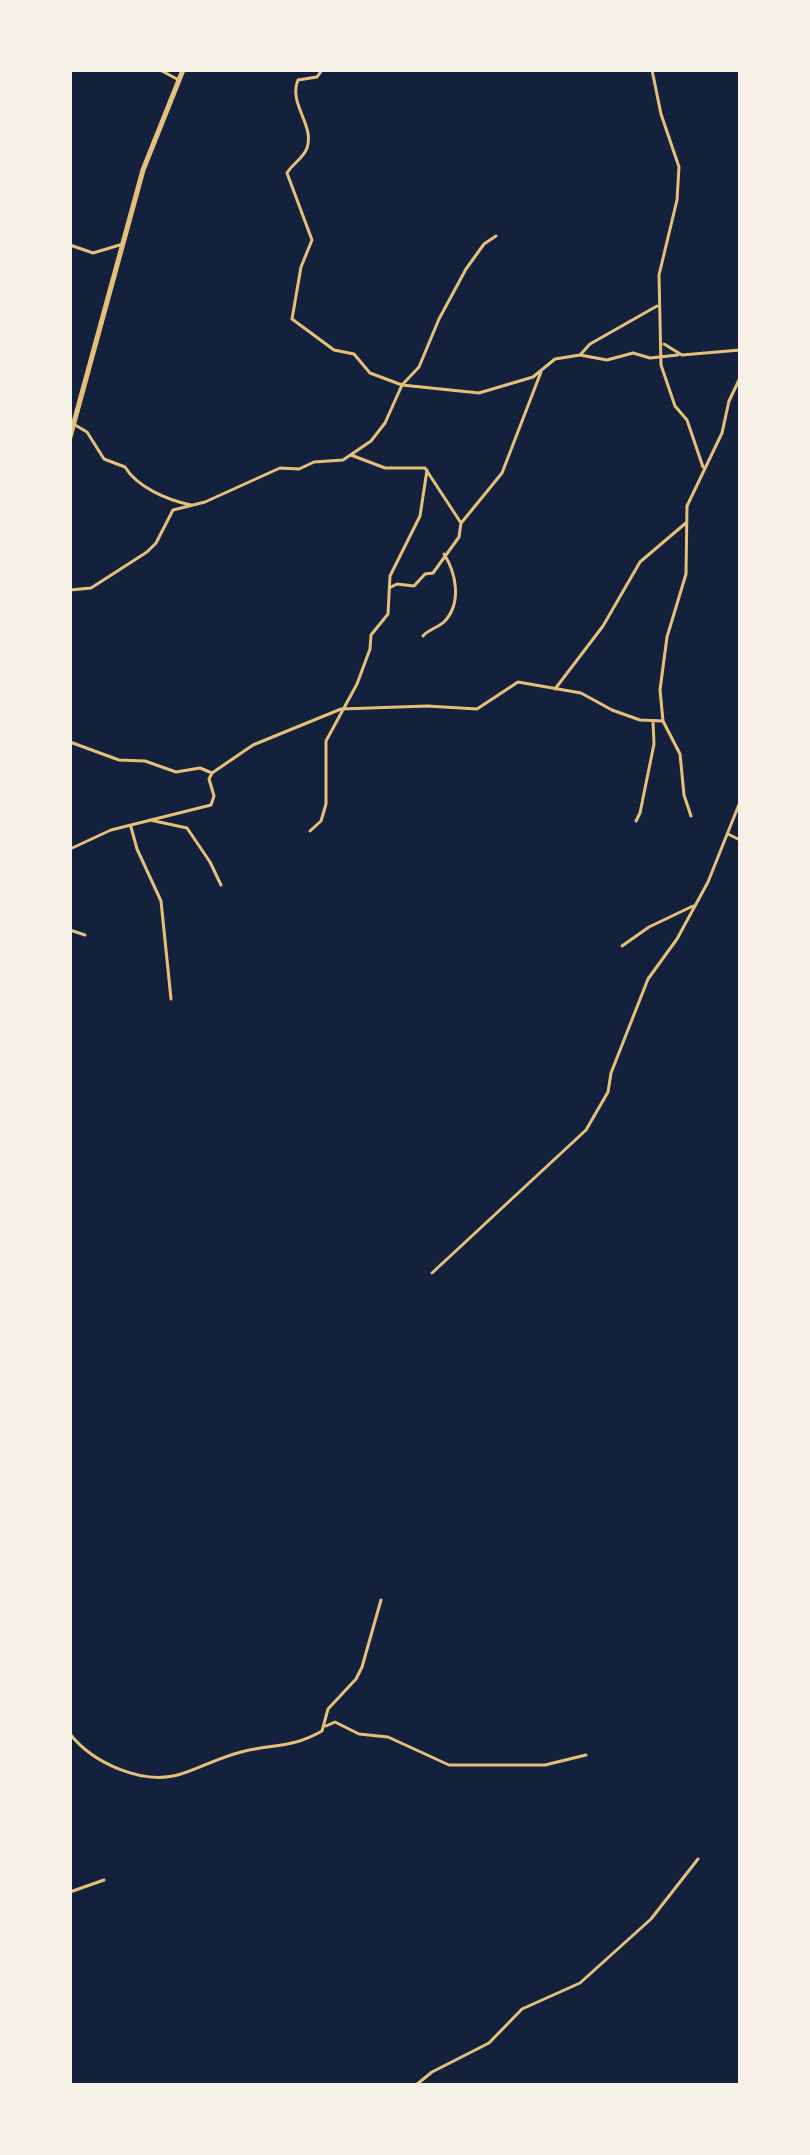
<!DOCTYPE html>
<style>
body{margin:0}
#map{position:relative;width:810px;height:2155px;overflow:hidden;background:#14213d;font-family:"Space Grotesk",sans-serif}
canvas{display:block}
.frame{position:absolute;inset:0;border:72px solid #f6f1e7;pointer-events:none}
</style>
<div id="map">
<canvas width="810" height="2155"></canvas>
<div class="frame"></div>
</div>
<script>
const context = document.querySelector('canvas').getContext('2d');
context.lineJoin = 'round';
function strokePath(path, color, width, dash) {
  context.strokeStyle = color;
  context.lineWidth = width;
  context.lineCap = dash ? 'butt' : 'round';
  context.setLineDash(dash || []);
  context.stroke(path);
}
const minor = new Path2D(`
 M 160,70 L 177,79
 M 322,70 L 317,77 L 298,80 C 288,104 315,125 307,148 C 303,159 293,163 287,173 L 312,240 L 301,267 L 292,319 L 334,350 L 354,354 L 370,373 L 402,385 L 479,393 L 533,377 L 555,359 L 580,355 L 607,360 L 633,353 L 650,358 L 678,355
 M 652,70 L 661,114 L 679,167 L 677,200 L 659,275 L 661,365 L 675,406 L 687,420 L 703,467
 M 70,245 L 93,253 L 123,244
 M 664,344 L 682,355 L 740,350
 M 580,355 L 590,344 L 657,306
 M 70,422 L 87,432 L 104,459 L 125,467 C 137,487 167,500 191,505
 M 351,455 L 385,468 L 425,468 L 461,523 L 459,537 L 433,573 L 425,574 L 414,586 L 397,584 L 391,587
 M 462,522 L 502,473 L 541,372
 M 70,590 L 91,588 L 147,552 L 156,543 L 173,510 L 205,502 L 280,468 L 299,469 L 314,462 L 343,460 L 371,441 L 385,423 L 402,385 L 419,367 L 439,319 L 466,269 L 484,244 L 496,236
 M 423,636 C 429,629 438,628 445,621 C 462,602 456,573 444,554
 M 555,689 L 603,626 L 640,562 L 687,522
 M 70,742 L 119,760 L 145,761 L 176,772 L 200,768 L 212,773
 M 691,816 L 684,795 L 680,754 L 663,721 L 660,690 L 667,637 L 686,574 L 687,506 L 722,433 L 729,401 L 740,378
 M 150,820 L 187,828 L 210,862 L 221,885
 M 636,821 L 640,813 L 654,744 L 653,721
 M 131,827 L 137,849 L 161,901 L 171,999
 M 310,831 L 321,821 L 326,804 L 326,741 L 357,684 L 370,649 L 371,635 L 388,614 L 390,576 L 420,516 L 427,470
 M 728,834 L 740,840
 M 70,849 L 111,830 L 211,805 L 214,796 L 209,779 L 212,773 L 253,745 L 341,709 L 427,706 L 477,709 L 518,682 L 581,693 L 612,710 L 640,720 L 663,721
 M 70,930 L 85,935
 M 622,946 L 649,927 L 693,906
 M 432,1273 L 586,1130 L 608,1092 L 611,1073 L 648,979 L 677,939 L 708,882 L 740,802
 M 326,1726 L 335,1722 L 359,1734 L 388,1737 L 449,1765 L 545,1765 L 586,1755
 M 70,1734 C 93,1763 143,1786 181,1774 C 203,1767 222,1756 245,1751 C 276,1744 292,1748 322,1731 L 328,1709 L 356,1679 L 362,1667 L 381,1600
 M 70,1892 L 104,1880
 M 416,2085 L 432,2072 L 489,2043 L 522,2009 L 580,1983 L 651,1919 L 698,1859`);
const trunk = new Path2D(`
 M 70,437 L 143,170 L 183,70`);
strokePath(minor, '#e5c07b', 3);
strokePath(trunk, '#e5c07b', 5);
</script>
